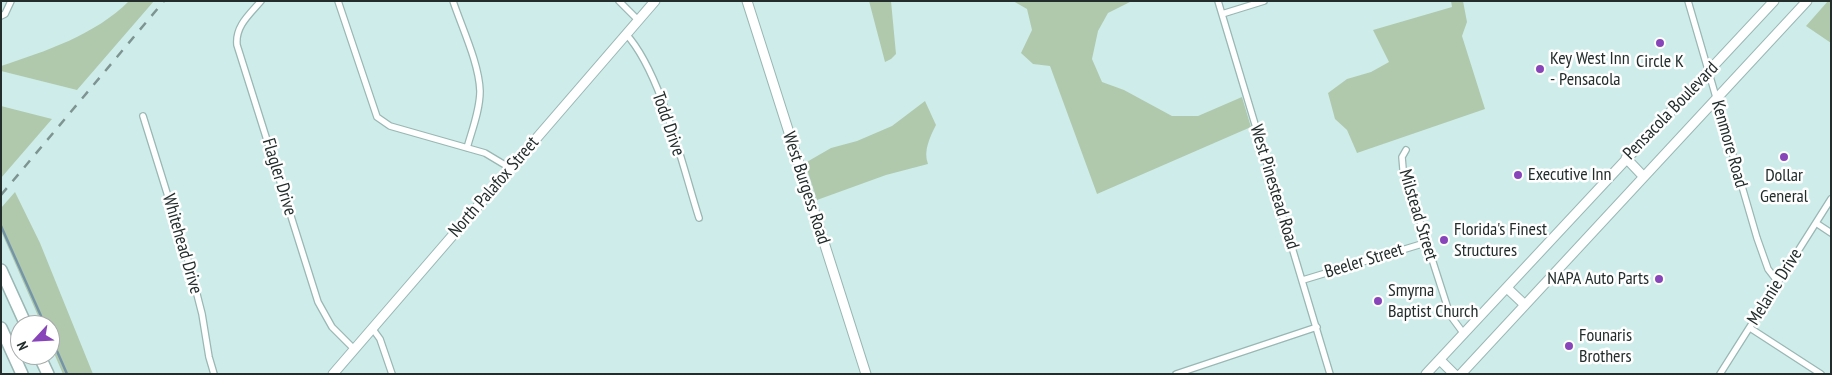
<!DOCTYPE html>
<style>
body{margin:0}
#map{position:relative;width:1832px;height:375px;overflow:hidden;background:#ceedea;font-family:"PT Sans Narrow",sans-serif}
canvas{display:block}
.frame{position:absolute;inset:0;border:2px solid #222d2c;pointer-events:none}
.north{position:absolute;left:10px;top:315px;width:50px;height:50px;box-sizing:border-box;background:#fff;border:1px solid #a7abab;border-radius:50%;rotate:245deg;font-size:14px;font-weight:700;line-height:20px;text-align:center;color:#222d2c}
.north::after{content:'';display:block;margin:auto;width:18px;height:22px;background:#8845b9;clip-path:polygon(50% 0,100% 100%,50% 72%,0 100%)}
</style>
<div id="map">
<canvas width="1832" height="375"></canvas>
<div class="frame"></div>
<div class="north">N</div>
</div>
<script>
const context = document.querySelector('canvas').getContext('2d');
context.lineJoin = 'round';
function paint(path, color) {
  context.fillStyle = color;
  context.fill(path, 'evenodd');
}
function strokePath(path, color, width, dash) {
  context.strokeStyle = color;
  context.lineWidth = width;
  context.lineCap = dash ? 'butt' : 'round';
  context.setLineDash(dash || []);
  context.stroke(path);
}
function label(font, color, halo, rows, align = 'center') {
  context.font = font + ' "PT Sans Narrow",sans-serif';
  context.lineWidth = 5;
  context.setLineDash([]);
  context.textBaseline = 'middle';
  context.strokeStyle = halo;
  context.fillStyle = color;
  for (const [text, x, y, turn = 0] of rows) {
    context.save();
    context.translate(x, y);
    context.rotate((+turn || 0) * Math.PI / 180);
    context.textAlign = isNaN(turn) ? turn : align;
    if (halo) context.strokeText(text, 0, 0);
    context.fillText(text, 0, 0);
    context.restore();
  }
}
const green = new Path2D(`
 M 129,1 L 154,1 L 77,90 L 1,71 L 1,66 C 46,51 95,35 129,1 Z
 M 869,1 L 891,1 L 896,54 L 891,59 L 885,62 Z
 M 1013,1 L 1132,1 L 1108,13 L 1098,31 L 1092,59 L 1102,82 L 1124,90 L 1172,116 L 1198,116 L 1242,97 L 1251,127 L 1097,194 L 1050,66 L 1033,64 L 1021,53 L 1032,30 L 1027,9 Z
 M 1451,1 L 1463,1 L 1467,22 L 1462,36 L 1485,109 L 1357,153 L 1347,130 L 1335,119 L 1328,93 L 1347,79 L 1371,72 L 1389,62 L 1373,30 L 1452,7 Z
 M 1828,1 L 1831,1 L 1831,43 L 1806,26 Z
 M 925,101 L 936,125 C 930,137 923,151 928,164 L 886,175 L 817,200 L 805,163 L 831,148 L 857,141 L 892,126 Z
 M 1,106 L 52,119 L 1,178 Z
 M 15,192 L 40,243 L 93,374 L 63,374 L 50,344 L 50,325 L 42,325 L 1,231 L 1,208 Z`);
const stream = new Path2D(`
 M 1,226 L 45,325
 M 50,335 L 67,374`);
const minor = new Path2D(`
 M 261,1 C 250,14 235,26 237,45 L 318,302 L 332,327 L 354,349
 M 338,1 L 377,117 L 390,126 L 485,153 L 510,168
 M 453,1 C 462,28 479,63 480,91 C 480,110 472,130 467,148
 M 619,1 L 638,20
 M 1218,1 L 1330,374
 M 1688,1 L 1757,238 L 1768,269 L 1778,282
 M 1222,14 L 1264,1
 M 1,16 L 5,14 L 11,1
 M 626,34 C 661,72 683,168 699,218
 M 143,116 L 190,267 L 202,314 L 209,357 L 214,374
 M 1406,150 L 1402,157 L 1403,169 L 1450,315 L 1464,334
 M 1816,223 L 1831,233
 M 1303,280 L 1425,243
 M 372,328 L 380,339 L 392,374
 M 1750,328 L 1821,374
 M 1176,374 L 1317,327
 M 1720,374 L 1831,199`);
const secondary = new Path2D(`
 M 747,1 L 866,374
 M 333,374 L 655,1`);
const primary = new Path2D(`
 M 1626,158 L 1643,176
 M 1507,288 L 1525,305
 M 1440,360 L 1454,374
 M 1426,374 L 1774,1
 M 1461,374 L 1807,1`);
const motorway = new Path2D(`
 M 1,270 L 26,325
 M 1,328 L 22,374
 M 39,355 L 48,374`);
const rail = new Path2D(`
 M 1,195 L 164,1`);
const markers = [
 [1660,43,5,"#8845b9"],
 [1540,69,5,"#8845b9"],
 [1784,157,5,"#8845b9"],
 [1518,175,5,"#8845b9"],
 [1444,240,5,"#8845b9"],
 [1659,279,5,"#8845b9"],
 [1378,301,5,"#8845b9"],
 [1569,346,5,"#8845b9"]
];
const poiNames = [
 ["Key West Inn",1550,59],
 ["- Pensacola",1550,80],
 ["Circle K",1660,62,"center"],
 ["Executive Inn",1528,175],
 ["Dollar",1784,176,"center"],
 ["General",1784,197,"center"],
 ["Florida's Finest",1454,230],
 ["Structures",1454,251],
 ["NAPA Auto Parts",1649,279,"right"],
 ["Smyrna",1388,291],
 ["Baptist Church",1388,312],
 ["Founaris",1579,336],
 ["Brothers",1579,357]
];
const streetNames = [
 ["Pensacola Boulevard",1671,111,-46],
 ["Todd Drive",668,124,71],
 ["Kenmore Road",1729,144,74],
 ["Flagler Drive",279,177,73],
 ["North Palafox Street",494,187,-49],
 ["West Pinestead Road",1274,187,73],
 ["West Burgess Road",806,188,72],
 ["Milstead Street",1418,215,73],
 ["Whitehead Drive",182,244,74],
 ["Beeler Street",1364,261,-17],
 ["Melanie Drive",1775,287,-58]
];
paint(green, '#b0c9ad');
strokePath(stream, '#7495a7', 2.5);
strokePath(minor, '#99b7b4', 8);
strokePath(secondary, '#99b7b4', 11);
strokePath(primary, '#99b7b4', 11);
strokePath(motorway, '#99b7b4', 14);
strokePath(minor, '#fff', 5.5);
strokePath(secondary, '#fff', 9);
strokePath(primary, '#fff', 9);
strokePath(motorway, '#fff', 11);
strokePath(rail, '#7e9492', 2.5, [9, 9]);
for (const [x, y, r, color] of markers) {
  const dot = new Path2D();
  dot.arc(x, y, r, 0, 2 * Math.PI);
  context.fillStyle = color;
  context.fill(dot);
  strokePath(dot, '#fff', 2);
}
label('18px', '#222d2c', '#fff', poiNames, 'left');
label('18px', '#222d2c', '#fff', streetNames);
</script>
